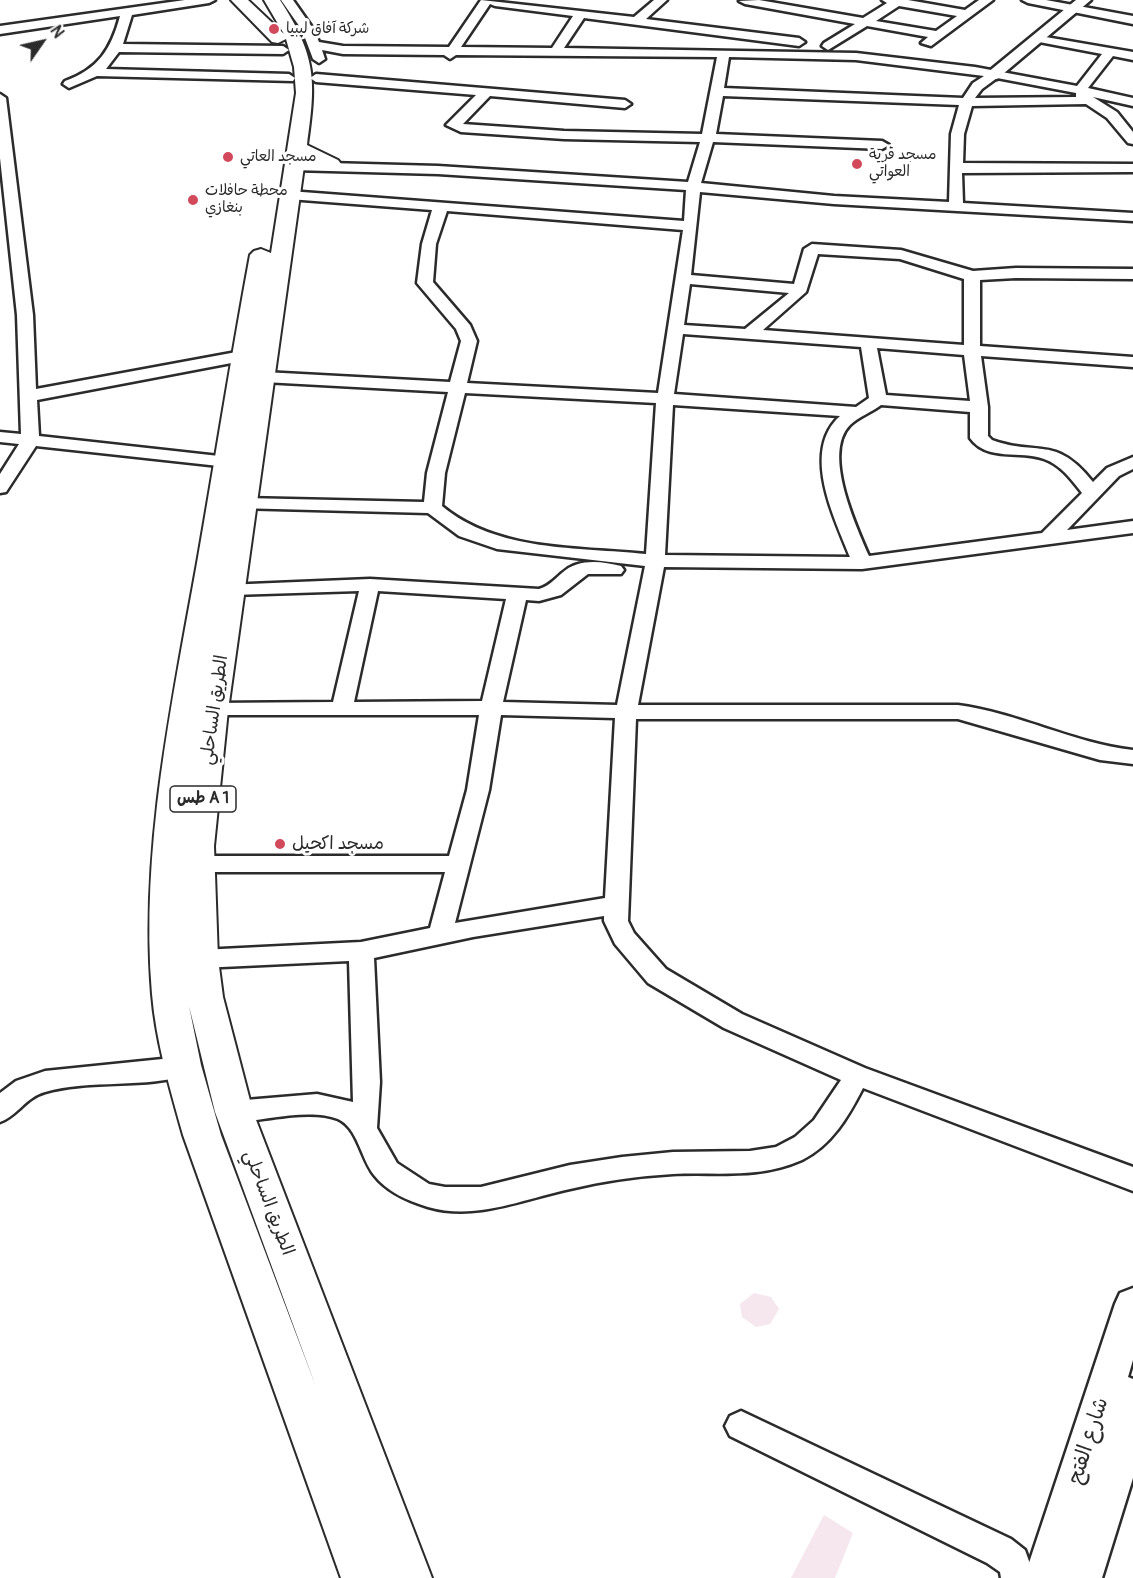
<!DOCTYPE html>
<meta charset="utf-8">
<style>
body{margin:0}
#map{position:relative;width:1133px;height:1578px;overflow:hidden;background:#fff;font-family:Pangolin,sans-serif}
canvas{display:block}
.north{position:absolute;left:12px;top:12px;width:60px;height:60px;-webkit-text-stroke:4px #fff;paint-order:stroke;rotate:56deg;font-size:16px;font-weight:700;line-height:24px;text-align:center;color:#2b2b2b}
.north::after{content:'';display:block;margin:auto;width:21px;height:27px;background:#2b2b2b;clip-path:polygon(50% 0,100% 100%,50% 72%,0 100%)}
</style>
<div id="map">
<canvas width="1133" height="1578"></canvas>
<div class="north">N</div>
</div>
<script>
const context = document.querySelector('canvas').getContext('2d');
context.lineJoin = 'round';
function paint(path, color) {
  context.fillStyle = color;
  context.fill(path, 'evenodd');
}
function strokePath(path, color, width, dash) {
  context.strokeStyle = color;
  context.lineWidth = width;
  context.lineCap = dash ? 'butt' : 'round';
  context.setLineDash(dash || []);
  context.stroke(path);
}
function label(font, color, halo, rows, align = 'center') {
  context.font = font + ' Pangolin,"Playpen Sans Arabic",sans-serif';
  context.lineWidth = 6;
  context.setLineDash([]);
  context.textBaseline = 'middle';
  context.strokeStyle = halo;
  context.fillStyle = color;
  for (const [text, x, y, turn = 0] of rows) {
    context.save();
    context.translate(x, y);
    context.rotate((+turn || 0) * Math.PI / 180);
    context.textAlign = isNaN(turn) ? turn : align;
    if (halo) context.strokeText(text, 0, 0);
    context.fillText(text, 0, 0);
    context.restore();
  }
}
const built = new Path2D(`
 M 754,1293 L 771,1297 L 779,1309 L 770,1324 L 756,1327 L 742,1317 L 740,1304 Z
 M 824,1515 L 853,1533 L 835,1578 L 791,1578 Z`);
const minor = new Path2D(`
 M 185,0 L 215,0 L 209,3 L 132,15 L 123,44 L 283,46 L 289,50 L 283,54 L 119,52 L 106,69 L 289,74 L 295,78 L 293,81 L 97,76 L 69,88 L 63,84 L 65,81 C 98,69 111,50 120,16 L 0,34 L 0,26 Z
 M 281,0 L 293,0 L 314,30 L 319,42 L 343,46 L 449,47 L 481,0 L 634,17 L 654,0 L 667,0 L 646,19 L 799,38 L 805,42 L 799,46 L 584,18 L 564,48 L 856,53 L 975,67 L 1077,86 L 1102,54 L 1034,41 L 1034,35 L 1133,52 L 1133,60 L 1113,56 L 1088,88 L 1133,98 L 1133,106 L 1093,97 L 1117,112 L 1133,132 L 1133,144 L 1128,143 L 1107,118 L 1086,104 L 972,106 L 964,134 L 963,163 L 1133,164 L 1133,172 L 962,173 L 963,203 L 1133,213 L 1133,221 L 834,204 L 700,192 L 691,275 L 794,284 L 804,249 L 812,244 L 901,250 L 973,271 L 1016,268 L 1133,269 L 1133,279 L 1016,278 L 980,280 L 980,346 L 1133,357 L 1133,367 L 981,356 L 988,407 L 988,436 L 992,440 C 1038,457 1055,434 1093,482 L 1107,468 L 1133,457 L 1133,469 L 1119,476 L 1067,530 L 1133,521 L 1133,533 L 862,569 L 664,567 L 638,705 L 958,705 C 1018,713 1073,743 1133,750 L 1133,764 L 1100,760 L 958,719 L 636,719 L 628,921 L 634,933 L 666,969 L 742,1014 L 865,1068 L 1133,1167 L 1133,1191 L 863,1088 C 848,1117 832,1145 802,1160 C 760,1179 718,1172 673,1174 C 639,1176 603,1181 570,1189 C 523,1199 476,1221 428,1207 C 408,1201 387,1192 374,1175 C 361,1159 358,1128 338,1119 C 311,1108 263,1120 234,1123 L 224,1120 L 221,1112 L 224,1104 L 234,1101 L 317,1094 L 353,1102 L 349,961 L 201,968 L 192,965 L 189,959 L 192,953 L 201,950 L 361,942 L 430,928 L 445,872 L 198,872 L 190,870 L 186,864 L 190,858 L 198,856 L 449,856 L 467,790 L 479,715 L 205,715 L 202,710 L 205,705 L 213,703 L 333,702 L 359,591 L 232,595 L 225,593 L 222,589 L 225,585 L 370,579 L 539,589 C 549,586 554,580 562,573 C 578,558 601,561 621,566 L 624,570 L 621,574 L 588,574 L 561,595 L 539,601 L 526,600 L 503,702 L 617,705 L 645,566 L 497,549 L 459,536 L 428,513 L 237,508 L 235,504 L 244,498 L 424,502 L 427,473 L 448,392 L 264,382 L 256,377 L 264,372 L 450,382 L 461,341 L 456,329 L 417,283 L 422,244 L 432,210 L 289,199 L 282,195 L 289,191 L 684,221 L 686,190 L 438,174 L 293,170 L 286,166 L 293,162 L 438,166 L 688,182 L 700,142 L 564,139 L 461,132 L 446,125 L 476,95 L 316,82 L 310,78 L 316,74 L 625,100 L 631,104 L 625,108 L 490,96 L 463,124 L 564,131 L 702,134 L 717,57 L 456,55 L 450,59 L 444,55 L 343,54 L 322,50 L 325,59 L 319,63 L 313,59 L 302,30 ZM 490,4 L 495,6 L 573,16 L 552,48 L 461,47 ZM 729,57 L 856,60 L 984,76 L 973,83 L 963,98 L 724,88 ZM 997,78 L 1076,93 L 1076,97 L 975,98 L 982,89 ZM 723,96 L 959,105 L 951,134 L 949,202 L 834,196 L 701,183 L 713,142 L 882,149 L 889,145 L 882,141 L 716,134 ZM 447,211 L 683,230 L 658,393 L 467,383 L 477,341 L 470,325 L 433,282 L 436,244 ZM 818,254 L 900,259 L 964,279 L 964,345 L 763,330 L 806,292 ZM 690,284 L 789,293 L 745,329 L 684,325 ZM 683,334 L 861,347 L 869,398 L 856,407 L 674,394 ZM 877,348 L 964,355 L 970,401 L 886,395 ZM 465,393 L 656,403 L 646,554 C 578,547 497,552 442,506 L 445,473 ZM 673,405 L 840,416 C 801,451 834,517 850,557 L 665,555 ZM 881,405 L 970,412 L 970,438 C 987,462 1021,450 1044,459 C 1061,465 1071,479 1082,493 L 1042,533 L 869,556 C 856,526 822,453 850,425 C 858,417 872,412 881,405 ZM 378,591 L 506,599 L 482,701 L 354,702 ZM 501,715 L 615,718 L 605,898 L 455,923 L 489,790 ZM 604,916 L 604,921 L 615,944 L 648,983 L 724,1028 L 841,1080 L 814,1120 L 795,1137 L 776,1147 L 750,1151 L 673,1152 L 622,1157 L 570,1165 L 481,1187 L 445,1187 L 429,1184 L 397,1163 L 377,1128 L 380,1082 L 374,958 L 473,937 Z
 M 759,0 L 863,18 L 887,3 L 882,0 L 908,0 L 965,10 L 979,0 L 993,0 L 931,46 L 921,43 L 928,37 L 867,26 L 828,50 L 822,46 L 824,43 L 855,24 L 745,4 L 739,1 ZM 899,6 L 957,16 L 936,31 L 876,21 Z
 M 1022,0 L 1046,0 L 1133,16 L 1133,24 L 1028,3 Z
 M 0,94 L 6,98 L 33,315 L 36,389 L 242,351 L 250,356 L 242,361 L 37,400 L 39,436 L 228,457 L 234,458 L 237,462 L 234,466 L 228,467 L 36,446 L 6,492 L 0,493 L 0,474 L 19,444 L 0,442 L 0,432 L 21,434 L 17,315 L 0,158 Z
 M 182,1057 L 191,1060 L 195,1067 L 191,1074 C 147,1089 90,1079 45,1092 C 26,1097 17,1116 0,1122 L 0,1093 L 16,1081 L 45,1071 Z
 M 741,1411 L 1011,1539 L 1025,1550 L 1035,1578 L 1001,1578 L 1000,1572 L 987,1563 L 730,1436 L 725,1426 L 730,1416 Z`);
const major = new Path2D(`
 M 1076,0 L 1091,0 L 997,79 L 987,79 L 984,76 L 987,73 Z
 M 1133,1288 L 1133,1360 L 1128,1377 L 1133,1379 L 1133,1478 L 1102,1578 L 1024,1578 L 1115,1304 L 1120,1293 Z`);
const highway = new Path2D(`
 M 231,0 L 248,0 L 284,34 L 264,0 L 280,0 C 317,57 316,81 307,145 L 338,160 L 341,164 L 331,170 L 305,159 L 228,710 L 214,846 L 218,959 L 223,997 L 253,1112 L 432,1578 L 341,1578 L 183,1135 C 170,1089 156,1042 152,994 C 140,850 172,703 197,563 C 215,460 231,357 250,255 L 254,251 L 261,249 L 271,253 L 296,93 L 294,67 L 286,39 L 278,43 L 272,42 ZM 189,1006 L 215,1112 L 316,1387 L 221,1135 L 201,1065 Z`);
const markers = [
 [274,29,6,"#d1495b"],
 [228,157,6,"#d1495b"],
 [857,164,6,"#d1495b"],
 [193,200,6,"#d1495b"],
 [280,844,6,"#d1495b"]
];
const farPoinames = [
 ["شركة آفاق ليبيا",286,29],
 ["مسجد قرية",869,155],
 ["العواتي",869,172],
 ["مسجد العاتي",240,157],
 ["محطة حافلات",205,191],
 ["بنغازي",205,208]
];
const shields = [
 [203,799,66]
];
const shieldNames = [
 ["طس A 1",203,799]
];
const streetNames = [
 ["الطريق الساحلي",215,710,-82],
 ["الطريق الساحلي",268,1203,69]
];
const poiNames = [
 ["مسجد اكحيل",292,844]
];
const nearStreetnames = [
 ["شارع الفتح",1089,1441,-72]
];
paint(built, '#f6e6ed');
strokePath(minor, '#2b2b2b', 5);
strokePath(major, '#2b2b2b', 5);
strokePath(highway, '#2b2b2b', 4);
paint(minor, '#fff');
paint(major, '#fff');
paint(highway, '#fff');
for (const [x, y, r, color] of markers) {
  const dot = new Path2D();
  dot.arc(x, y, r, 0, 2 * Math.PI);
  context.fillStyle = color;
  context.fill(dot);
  strokePath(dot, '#fff', 2);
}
label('15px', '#2b2b2b', '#fff', farPoinames, 'left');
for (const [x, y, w] of shields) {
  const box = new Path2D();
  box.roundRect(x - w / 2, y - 13, w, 26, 4.5);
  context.fillStyle = '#fff';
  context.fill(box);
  strokePath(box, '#2b2b2b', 1.5);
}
label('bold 16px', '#2b2b2b', null, shieldNames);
label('18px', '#2b2b2b', '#fff', streetNames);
label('18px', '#2b2b2b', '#fff', poiNames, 'left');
label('21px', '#2b2b2b', '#fff', nearStreetnames);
</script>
